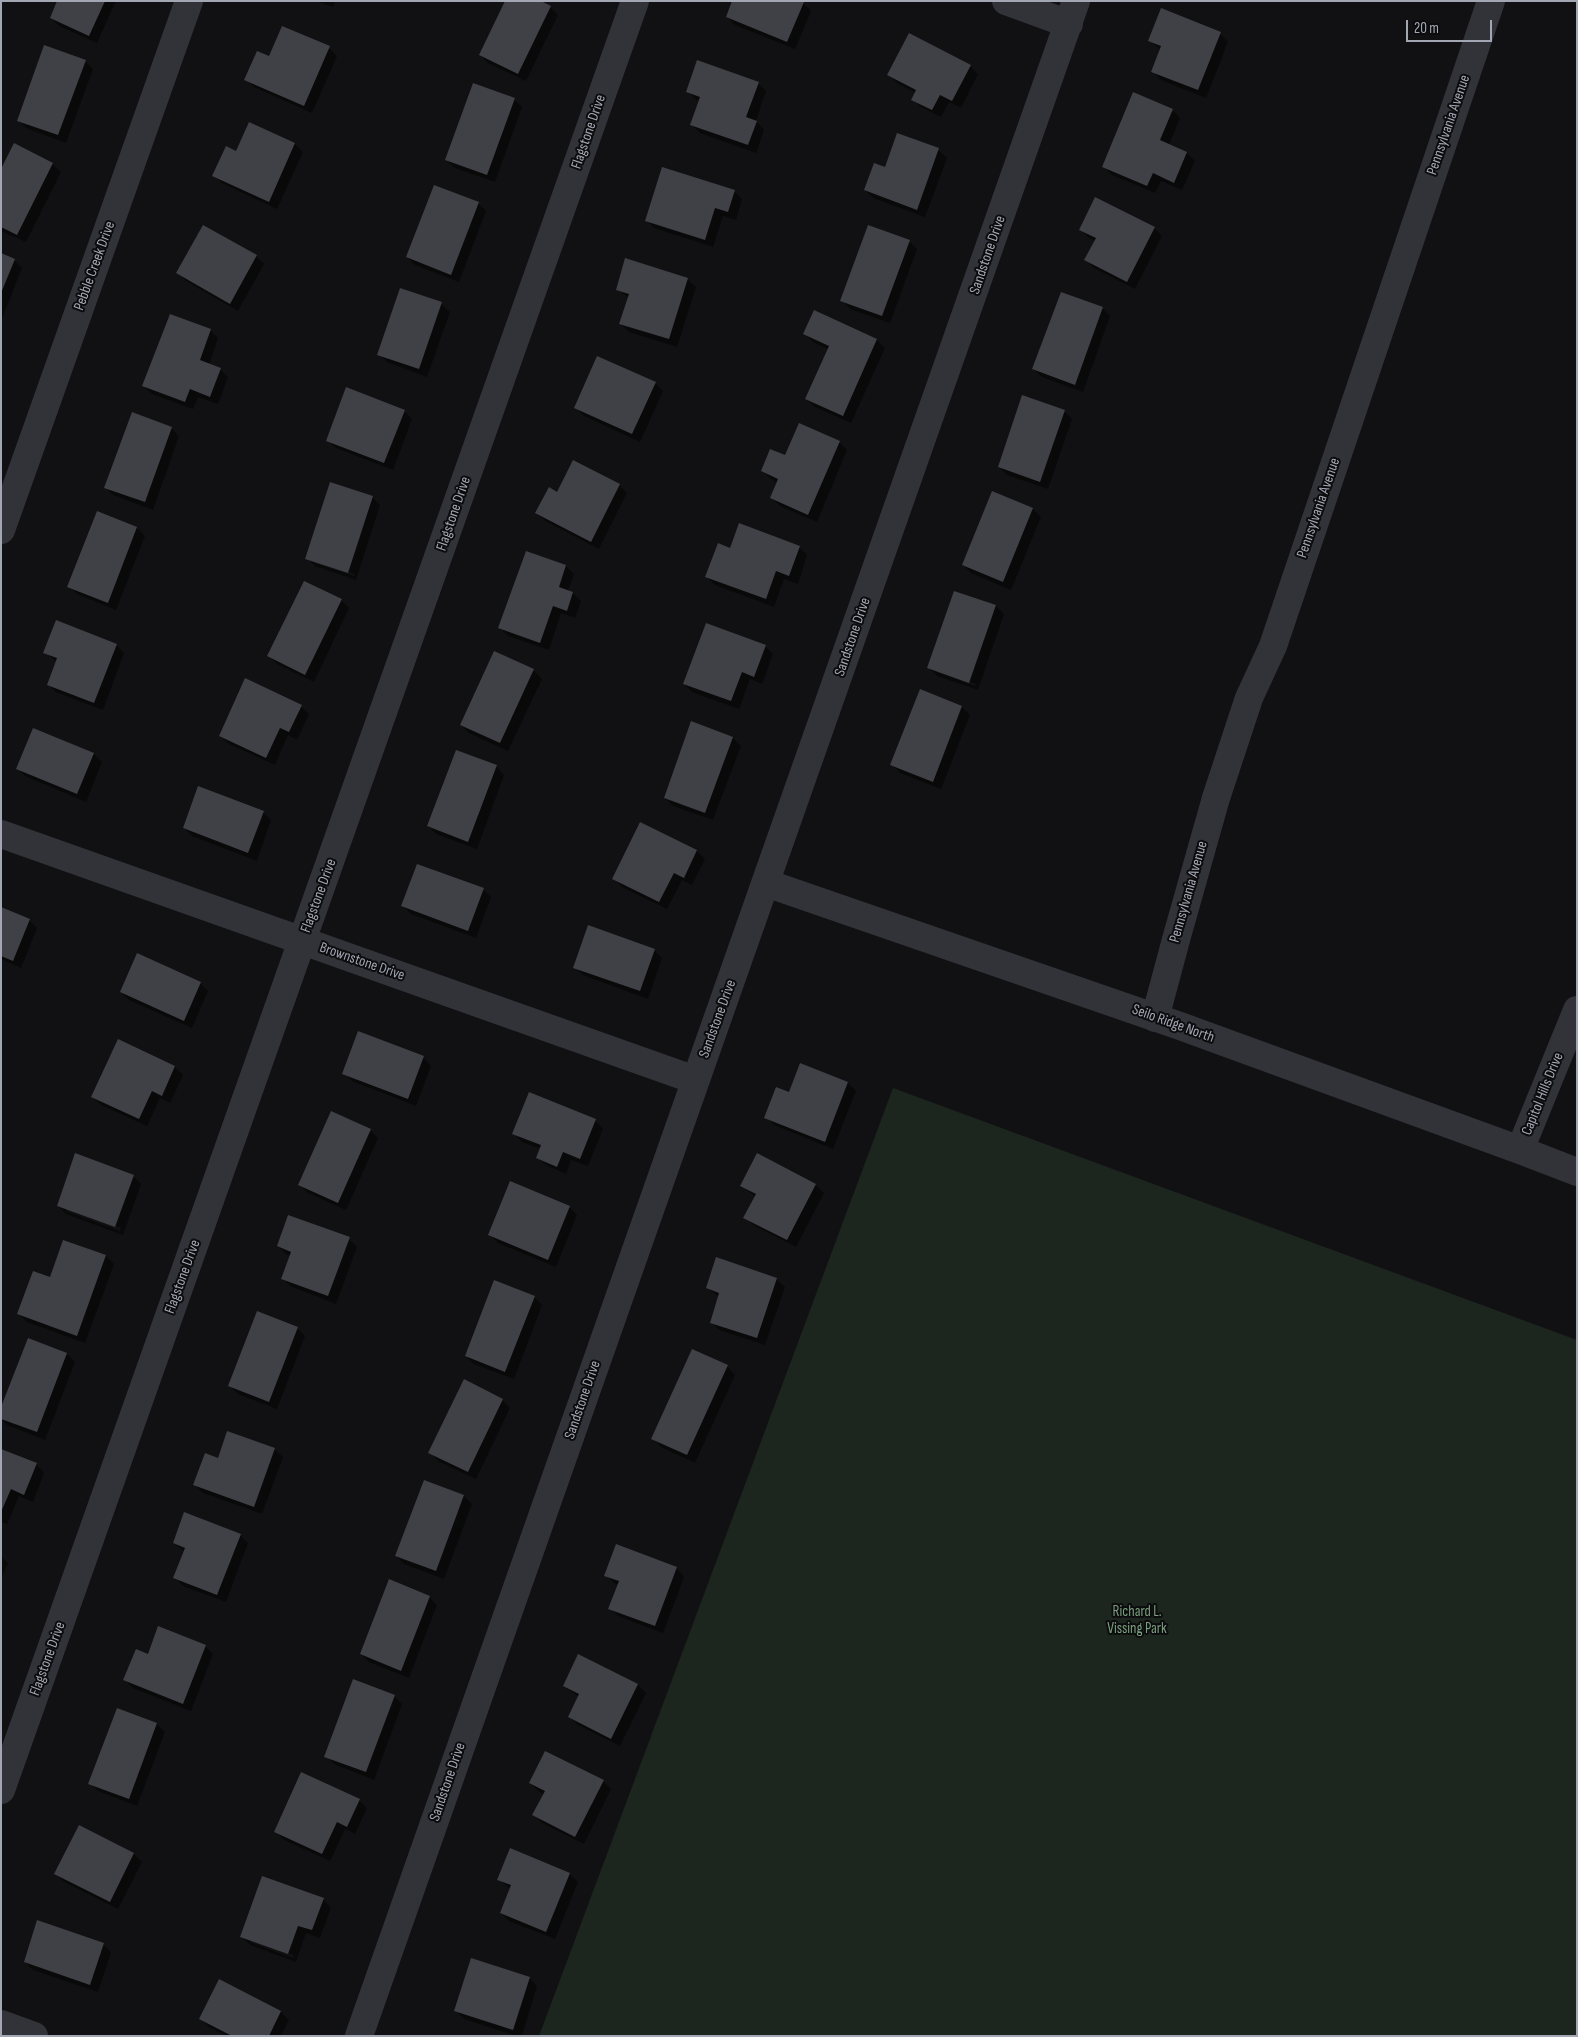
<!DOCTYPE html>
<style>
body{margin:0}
#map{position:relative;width:1578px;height:2037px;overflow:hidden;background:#111113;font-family:"Sofia Sans Condensed",sans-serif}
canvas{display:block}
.frame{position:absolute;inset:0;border:2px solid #a2a7b3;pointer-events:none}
.scale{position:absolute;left:1406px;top:20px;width:86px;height:22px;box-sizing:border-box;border:2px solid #a2a7b3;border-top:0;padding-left:6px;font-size:15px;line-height:18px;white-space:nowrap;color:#a2a7b3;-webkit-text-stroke:4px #0c0c0e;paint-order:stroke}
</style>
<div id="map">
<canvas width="1578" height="2037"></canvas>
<div class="frame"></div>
<div class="scale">20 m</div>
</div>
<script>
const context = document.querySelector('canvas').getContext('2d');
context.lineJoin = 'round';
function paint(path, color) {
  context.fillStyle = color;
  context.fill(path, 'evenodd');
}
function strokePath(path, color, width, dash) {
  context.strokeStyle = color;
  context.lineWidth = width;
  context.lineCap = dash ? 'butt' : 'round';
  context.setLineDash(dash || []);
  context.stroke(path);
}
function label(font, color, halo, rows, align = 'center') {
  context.font = font + ' "Sofia Sans Condensed",sans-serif';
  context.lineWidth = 4;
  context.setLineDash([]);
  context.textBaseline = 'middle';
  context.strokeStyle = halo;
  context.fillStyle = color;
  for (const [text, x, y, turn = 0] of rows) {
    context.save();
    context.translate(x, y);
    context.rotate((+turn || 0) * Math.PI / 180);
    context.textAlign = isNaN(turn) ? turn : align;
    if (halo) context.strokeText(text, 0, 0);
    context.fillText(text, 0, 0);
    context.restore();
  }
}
const green = new Path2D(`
 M 893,1088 L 1577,1340 L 1577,2036 L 539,2036 Z`);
const shadow = new Path2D(`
 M 59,1 L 116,1 L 97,43 L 59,26 L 51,18 Z
 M 316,1 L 335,1 L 333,7 Z
 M 803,3 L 811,11 L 795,49 L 735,25 L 727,17 Z
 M 550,7 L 558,15 L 526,81 L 488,63 L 480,55 Z
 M 1220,34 L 1228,42 L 1206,98 L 1161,80 L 1153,72 L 1161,50 L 1150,41 Z
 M 329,48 L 337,56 L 312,113 L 254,87 L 246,79 Z
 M 85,61 L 93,69 L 66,143 L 26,128 L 18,120 Z
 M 970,66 L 978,74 L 961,108 L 949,102 L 941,117 L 921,107 L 913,99 L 916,93 L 897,83 L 889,75 Z
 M 758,83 L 766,91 L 756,121 L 764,130 L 756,153 L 700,133 L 692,125 L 700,101 L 695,99 L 687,91 Z
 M 514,99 L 522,107 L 495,182 L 455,168 L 446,160 Z
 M 1172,110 L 1180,118 L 1169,145 L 1187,153 L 1195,161 L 1182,190 L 1161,181 L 1155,193 L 1112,175 L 1104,167 Z
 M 250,123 L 295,144 L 303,152 L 277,209 L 222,183 L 214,175 L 236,153 Z
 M 898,135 L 938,150 L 947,158 L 925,217 L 873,198 L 865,190 L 886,168 Z
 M 52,164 L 61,172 L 26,242 L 1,231 L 1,172 Z
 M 734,191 L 742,199 L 736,220 L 723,216 L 713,247 L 654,228 L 646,220 Z
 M 478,203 L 486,211 L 459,282 L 415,265 L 407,257 Z
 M 1154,228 L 1162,236 L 1135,289 L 1094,268 L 1086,260 L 1095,241 L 1088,237 L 1080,229 Z
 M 909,241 L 917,249 L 890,323 L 850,309 L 842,300 Z
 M 1,254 L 14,260 L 22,268 L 1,321 Z
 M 256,256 L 264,264 L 238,311 L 186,281 L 178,273 Z
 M 687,279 L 696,287 L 677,347 L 629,332 L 621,324 L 629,298 L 617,289 Z
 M 441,304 L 450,312 L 427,377 L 387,362 L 379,354 Z
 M 1102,308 L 1110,316 L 1083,392 L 1042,377 L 1033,369 Z
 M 814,312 L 877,340 L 885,348 L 851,423 L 815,407 L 806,399 L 829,350 L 813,342 L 805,334 Z
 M 210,330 L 218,338 L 209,365 L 220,369 L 228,377 L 218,404 L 198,397 L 193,409 L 152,394 L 144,386 Z
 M 655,383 L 663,391 L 640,442 L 584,416 L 576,408 Z
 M 404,411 L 412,419 L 393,470 L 336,448 L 327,440 Z
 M 1064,411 L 1072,419 L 1048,489 L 1007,475 L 999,467 Z
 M 171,428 L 179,436 L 153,510 L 113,495 L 105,487 Z
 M 839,442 L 847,450 L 817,522 L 780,506 L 772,498 L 778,483 L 771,479 L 763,471 L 785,457 Z
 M 619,485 L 627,493 L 599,549 L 545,521 L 537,513 L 558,493 Z
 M 993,492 L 1033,509 L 1041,517 L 1011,590 L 971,573 L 963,565 Z
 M 372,497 L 380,505 L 356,580 L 315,566 L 307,558 ZM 315,560 L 355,574 L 354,576 L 315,563 Z
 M 98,513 L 137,528 L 145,536 L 116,610 L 77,594 L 69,586 Z
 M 799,547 L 807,555 L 798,584 L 784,579 L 774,607 L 715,585 L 707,577 Z
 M 526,552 L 566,566 L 574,574 L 568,591 L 573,593 L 581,601 L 575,618 L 561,613 L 549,650 L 508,636 L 500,628 Z
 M 955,592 L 996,606 L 1004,614 L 978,690 L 937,676 L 929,668 ZM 937,670 L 976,684 L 975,686 L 937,672 Z
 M 341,600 L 349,608 L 314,682 L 277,664 L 269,656 Z
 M 116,645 L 124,653 L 103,710 L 56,692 L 48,684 L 57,662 L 45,652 Z
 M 765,646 L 773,654 L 762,684 L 750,679 L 739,709 L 692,692 L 684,684 Z
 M 495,652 L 534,671 L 542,679 L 508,751 L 469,733 L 461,725 Z
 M 920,691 L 962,707 L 970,715 L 941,789 L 900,773 L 892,765 Z
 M 301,706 L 309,714 L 297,740 L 288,735 L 275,765 L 229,744 L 220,736 Z
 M 733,738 L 741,746 L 713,820 L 673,806 L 665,798 Z
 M 94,754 L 102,762 L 86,802 L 25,776 L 17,768 Z
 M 496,766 L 504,775 L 477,849 L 436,834 L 428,826 Z
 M 263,812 L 271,820 L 257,861 L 192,836 L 184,828 Z
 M 641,824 L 697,851 L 705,859 L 692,885 L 682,880 L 667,909 L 622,887 L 614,879 Z
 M 483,889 L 491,897 L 476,938 L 411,914 L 403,906 Z
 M 1,908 L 29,920 L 37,928 L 21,968 L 1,959 Z
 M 654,950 L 662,958 L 648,999 L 583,975 L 574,967 Z
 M 200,983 L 208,991 L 192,1028 L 129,1000 L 121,992 Z
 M 118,1041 L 175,1067 L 183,1075 L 170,1103 L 160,1098 L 147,1126 L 101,1105 L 93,1097 Z
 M 423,1057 L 431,1066 L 416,1106 L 352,1081 L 344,1073 Z
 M 801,1064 L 848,1083 L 856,1091 L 833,1149 L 774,1125 L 766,1117 L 789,1094 Z
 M 595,1120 L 603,1129 L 588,1166 L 571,1160 L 566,1174 L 546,1165 L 537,1157 L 541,1149 L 522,1142 L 514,1133 Z
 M 370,1130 L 378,1138 L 346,1210 L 308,1193 L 300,1185 Z
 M 133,1176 L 141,1184 L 123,1235 L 66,1214 L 58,1206 ZM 66,1208 L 121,1228 L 120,1231 L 66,1211 Z
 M 816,1185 L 824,1193 L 796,1247 L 753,1225 L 745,1217 L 756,1197 L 742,1186 Z
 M 569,1207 L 577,1215 L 556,1267 L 498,1243 L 490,1235 Z
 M 349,1239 L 357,1247 L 336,1304 L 290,1286 L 282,1278 L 291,1256 L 286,1254 L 278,1246 Z
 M 64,1241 L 106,1256 L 114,1264 L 85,1343 L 27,1322 L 19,1314 L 50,1278 Z
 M 776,1279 L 785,1287 L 765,1345 L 719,1330 L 711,1322 L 719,1297 L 707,1288 Z
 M 534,1297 L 542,1305 L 514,1379 L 474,1364 L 466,1356 Z
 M 297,1328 L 305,1336 L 277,1409 L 238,1394 L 230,1386 Z
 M 28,1339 L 67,1354 L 75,1362 L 45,1440 L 7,1425 L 1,1419 L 1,1410 Z
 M 727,1366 L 735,1375 L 695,1463 L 661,1447 L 653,1439 Z
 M 502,1400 L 510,1408 L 476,1479 L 438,1461 L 430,1452 Z
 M 274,1449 L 283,1457 L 262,1514 L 203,1493 L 195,1485 L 219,1459 Z
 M 1,1451 L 36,1464 L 44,1473 L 33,1502 L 19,1496 L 7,1524 L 1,1522 Z
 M 424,1482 L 464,1496 L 472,1504 L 444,1579 L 404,1564 L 396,1556 Z
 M 240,1535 L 248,1543 L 226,1602 L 183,1586 L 175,1578 L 185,1552 L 174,1543 Z
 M 1,1557 L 8,1563 L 1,1579 Z
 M 676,1568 L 684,1577 L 663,1633 L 618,1616 L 610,1608 L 618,1585 L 614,1583 L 606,1575 Z
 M 429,1597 L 437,1605 L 409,1678 L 369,1662 L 361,1654 Z
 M 205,1646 L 213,1654 L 191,1711 L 133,1688 L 125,1680 L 148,1655 Z
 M 638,1685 L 646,1693 L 620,1746 L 578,1725 L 570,1717 L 579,1697 L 564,1686 Z
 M 394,1696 L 402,1704 L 374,1780 L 334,1764 L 326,1756 Z
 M 118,1709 L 157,1724 L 165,1732 L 137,1806 L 98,1791 L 90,1783 Z
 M 603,1781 L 611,1789 L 584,1844 L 542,1823 L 534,1815 L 544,1794 L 538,1791 L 530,1783 Z
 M 359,1800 L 367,1808 L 355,1834 L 345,1829 L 330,1861 L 284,1840 L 276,1832 Z
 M 511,1849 L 570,1874 L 578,1882 L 555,1939 L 509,1921 L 501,1913 L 511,1889 L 498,1879 Z
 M 134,1854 L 142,1862 L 118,1909 L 64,1882 L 56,1874 Z
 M 323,1899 L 331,1908 L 320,1938 L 306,1933 L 296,1962 L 250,1945 L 242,1937 ZM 250,1939 L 294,1955 L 293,1958 L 250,1942 Z
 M 103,1944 L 111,1952 L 98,1992 L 33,1970 L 25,1962 Z
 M 529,1978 L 537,1986 L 522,2036 L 516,2036 L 464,2019 L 456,2011 Z
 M 281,2012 L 289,2020 L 281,2036 L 226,2036 L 209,2027 L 201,2019 Z`);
const building = new Path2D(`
 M 57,1 L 105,1 L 89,36 L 50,18 Z
 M 505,1 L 541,1 L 551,6 L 518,74 L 479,55 Z
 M 732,1 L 802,1 L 804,2 L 787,42 L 726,17 Z
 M 1161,8 L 1221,32 L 1198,90 L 1151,72 L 1161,46 L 1148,41 Z
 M 282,26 L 330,46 L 304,106 L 244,80 L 257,51 L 269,56 Z
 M 909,33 L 971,65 L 952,101 L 940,95 L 932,110 L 911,100 L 916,90 L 887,75 Z
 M 44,45 L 86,60 L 58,135 L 17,121 Z
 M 697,60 L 759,82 L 746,117 L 757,121 L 748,145 L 690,125 L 700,97 L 686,92 Z
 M 473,83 L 515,98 L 487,175 L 445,160 Z
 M 1133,92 L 1173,109 L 1160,140 L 1187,152 L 1174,183 L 1153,173 L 1147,186 L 1102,167 Z
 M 249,122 L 295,143 L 269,202 L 212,176 L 226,146 L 236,151 Z
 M 897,133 L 939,148 L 917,210 L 864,190 L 874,163 L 885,167 Z
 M 14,143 L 53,163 L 17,235 L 1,227 L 1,169 Z
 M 662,167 L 735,190 L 728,212 L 715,208 L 705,240 L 645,221 Z
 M 434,185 L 479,202 L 451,275 L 406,257 Z
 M 1095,197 L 1155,227 L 1127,282 L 1084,260 L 1096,238 L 1079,230 Z
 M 203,225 L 257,255 L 230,304 L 176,273 Z
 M 868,225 L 910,240 L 882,316 L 840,301 Z
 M 1,253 L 15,259 L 1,293 Z
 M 625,258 L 688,278 L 669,339 L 619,324 L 629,294 L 616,290 Z
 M 400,288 L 442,302 L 419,369 L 377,355 Z
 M 1061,292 L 1103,307 L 1075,385 L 1032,369 Z
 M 814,310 L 877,339 L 843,416 L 805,399 L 829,346 L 803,334 Z
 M 170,314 L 211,329 L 200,360 L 221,368 L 210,397 L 190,389 L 185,402 L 142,386 Z
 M 597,356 L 656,382 L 632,434 L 574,408 Z
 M 346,387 L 405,410 L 384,463 L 326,441 Z
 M 1022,395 L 1065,410 L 1040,482 L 998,467 Z
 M 132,412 L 172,427 L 145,502 L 104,488 Z
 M 799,423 L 840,441 L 808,515 L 770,498 L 778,479 L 761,471 L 770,449 L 785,455 Z
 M 573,460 L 620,484 L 591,542 L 535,513 L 549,487 L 557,492 Z
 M 330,482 L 373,496 L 348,573 L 305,559 Z
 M 992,491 L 1033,508 L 1003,582 L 962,565 Z
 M 97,511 L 137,527 L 108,603 L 67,587 Z
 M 739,523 L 800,546 L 789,576 L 776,571 L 766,599 L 705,577 L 718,543 L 730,548 Z
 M 526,551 L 566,565 L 559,587 L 573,592 L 567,611 L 553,606 L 540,643 L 498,628 Z
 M 304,581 L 342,599 L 305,675 L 267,656 Z
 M 954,591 L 996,605 L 969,683 L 927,668 Z
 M 56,620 L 117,644 L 94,703 L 47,685 L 57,658 L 43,653 Z
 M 706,623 L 766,645 L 754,677 L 742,672 L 731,701 L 683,684 Z
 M 494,651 L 534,669 L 500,743 L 460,725 Z
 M 245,678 L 302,705 L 289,732 L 280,728 L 266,758 L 219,736 Z
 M 920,689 L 962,706 L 933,782 L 890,765 Z
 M 691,721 L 733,737 L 705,813 L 664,798 Z
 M 33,728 L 94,753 L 77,794 L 16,769 Z
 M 456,750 L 497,765 L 468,842 L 427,826 Z
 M 198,786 L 264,811 L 248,853 L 183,828 Z
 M 640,822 L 697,850 L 684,878 L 674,873 L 659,902 L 612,879 Z
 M 417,864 L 484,888 L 468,931 L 401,906 Z
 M 1,907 L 30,919 L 13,961 L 1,956 Z
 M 588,925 L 655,949 L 640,991 L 573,968 Z
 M 137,953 L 201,982 L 184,1021 L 120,992 Z
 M 358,1031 L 424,1056 L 408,1099 L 342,1074 Z
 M 118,1039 L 175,1066 L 162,1096 L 152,1091 L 139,1119 L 91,1097 Z
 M 800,1063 L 848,1082 L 825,1142 L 764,1118 L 776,1087 L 789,1092 Z
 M 529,1092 L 596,1119 L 580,1159 L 563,1152 L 557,1167 L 536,1158 L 541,1145 L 512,1134 Z
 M 331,1111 L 371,1129 L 338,1203 L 298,1185 Z
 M 75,1153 L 134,1175 L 115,1227 L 57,1206 Z
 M 757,1153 L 816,1184 L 787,1240 L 743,1218 L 756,1194 L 740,1186 Z
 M 510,1181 L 570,1206 L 548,1260 L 488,1235 Z
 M 288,1215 L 350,1237 L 328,1296 L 281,1279 L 291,1252 L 277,1246 Z
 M 63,1240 L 106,1255 L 77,1336 L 17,1314 L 33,1271 L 50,1277 Z
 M 716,1257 L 777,1278 L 757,1338 L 710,1323 L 719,1293 L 706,1288 Z
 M 494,1280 L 535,1296 L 505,1372 L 465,1356 Z
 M 257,1311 L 298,1327 L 269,1402 L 228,1386 Z
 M 28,1338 L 67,1353 L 37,1432 L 1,1419 L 1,1407 Z
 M 692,1349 L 728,1365 L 687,1455 L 651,1439 Z
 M 464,1379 L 503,1399 L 468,1472 L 428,1453 Z
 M 227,1431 L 275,1448 L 254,1507 L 193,1485 L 205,1453 L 218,1458 Z
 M 1,1449 L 37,1463 L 24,1495 L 11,1489 L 1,1512 Z
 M 424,1480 L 464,1495 L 436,1571 L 395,1556 Z
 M 184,1512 L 241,1534 L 217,1595 L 173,1578 L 185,1548 L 173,1543 Z
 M 616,1544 L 677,1567 L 655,1626 L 608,1609 L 619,1581 L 604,1576 Z
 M 389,1579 L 430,1596 L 401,1671 L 360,1654 Z
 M 158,1626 L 206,1645 L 183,1704 L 123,1680 L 136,1649 L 148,1654 Z
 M 578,1654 L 638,1684 L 611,1739 L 568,1717 L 579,1694 L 563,1686 Z
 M 353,1679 L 395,1695 L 366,1772 L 324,1757 Z
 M 117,1708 L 157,1723 L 129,1799 L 88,1784 Z
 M 545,1751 L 604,1780 L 575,1837 L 532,1815 L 545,1791 L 529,1783 Z
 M 301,1772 L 360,1799 L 347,1827 L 337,1822 L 322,1854 L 274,1832 Z
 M 79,1825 L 134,1853 L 110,1902 L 54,1874 Z
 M 510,1848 L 570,1873 L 546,1932 L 500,1913 L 511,1885 L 497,1880 Z
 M 262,1876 L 324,1898 L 312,1930 L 298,1926 L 288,1954 L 240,1937 Z
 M 37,1920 L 104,1943 L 90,1985 L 24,1962 Z
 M 471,1958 L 530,1977 L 513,2030 L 454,2011 Z
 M 219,1979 L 281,2011 L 269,2036 L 232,2036 L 199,2019 Z`);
const minor = new Path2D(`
 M 1006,1 L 1069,24
 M 1,530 L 189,1
 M 1,834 L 695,1080
 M 766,883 L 1180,1026 L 1520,1150 L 1577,1172
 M 1155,1018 L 1177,936 L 1216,798 L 1249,698 L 1273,646 L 1491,1
 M 1520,1150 L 1577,1010
 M 1,1790 L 635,1
 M 1,2024 L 34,2036
 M 359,2036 L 1076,1`);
const streetNames = [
 ["Pennsylvania Avenue",1449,125,-71],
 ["Flagstone Drive",589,132,-71],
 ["Sandstone Drive",988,255,-71],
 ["Pebble Creek Drive",95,266,-70],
 ["Pennsylvania Avenue",1319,508,-71],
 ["Flagstone Drive",454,514,-71],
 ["Sandstone Drive",853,637,-71],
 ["Pennsylvania Avenue",1189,892,-74],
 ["Flagstone Drive",319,896,-70],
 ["Brownstone Drive",362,962,19],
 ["Sandstone Drive",718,1019,-70],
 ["Seilo Ridge North",1173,1024,20],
 ["Capitol Hills Drive",1543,1094,-68],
 ["Flagstone Drive",183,1277,-70],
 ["Sandstone Drive",583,1400,-71],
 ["Flagstone Drive",48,1659,-70],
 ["Sandstone Drive",448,1782,-71]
];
const parkNames = [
 ["Richard L.",1137,1612],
 ["Vissing Park",1137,1629]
];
paint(green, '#1d251f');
paint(shadow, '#0007');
paint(building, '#404146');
strokePath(minor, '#323338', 28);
label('15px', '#a2a7b3', '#0c0c0e', streetNames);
label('15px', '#799f7d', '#0c0c0e', parkNames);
</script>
